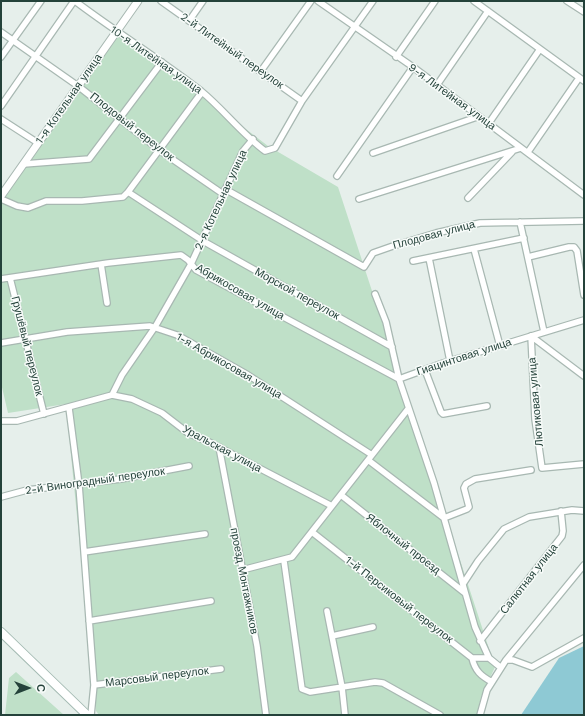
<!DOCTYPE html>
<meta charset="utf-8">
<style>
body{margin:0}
#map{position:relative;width:585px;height:716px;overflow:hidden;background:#e6efeb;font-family:"Work Sans",sans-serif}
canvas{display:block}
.frame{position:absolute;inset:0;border:2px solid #24423a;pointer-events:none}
.north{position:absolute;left:8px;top:668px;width:40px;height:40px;-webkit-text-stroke:3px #f7fbf9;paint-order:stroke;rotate:90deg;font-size:11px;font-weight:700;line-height:16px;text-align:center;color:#24423a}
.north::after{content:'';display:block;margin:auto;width:14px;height:18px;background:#24423a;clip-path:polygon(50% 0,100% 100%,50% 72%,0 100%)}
</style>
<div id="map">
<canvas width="585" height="716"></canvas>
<div class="frame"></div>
<div class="north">С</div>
</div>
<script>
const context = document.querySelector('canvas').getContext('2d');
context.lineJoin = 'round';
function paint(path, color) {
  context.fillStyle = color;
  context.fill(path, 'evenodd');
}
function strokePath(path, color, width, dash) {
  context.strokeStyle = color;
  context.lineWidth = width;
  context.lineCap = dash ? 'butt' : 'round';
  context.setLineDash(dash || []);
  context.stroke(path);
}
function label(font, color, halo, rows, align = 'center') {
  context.font = font + ' "Work Sans",sans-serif';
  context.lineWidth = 3;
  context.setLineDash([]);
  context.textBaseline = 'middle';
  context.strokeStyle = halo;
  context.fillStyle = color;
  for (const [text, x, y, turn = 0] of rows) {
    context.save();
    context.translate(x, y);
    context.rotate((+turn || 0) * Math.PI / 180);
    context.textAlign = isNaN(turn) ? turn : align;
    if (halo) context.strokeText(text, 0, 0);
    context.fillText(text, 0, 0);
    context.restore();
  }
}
const green = new Path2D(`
 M 119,32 L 268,146 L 338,187 L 495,667 L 481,697 L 477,715 L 99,715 L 96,711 L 66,404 L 8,413 L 1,383 L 1,203 Z
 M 16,672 L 64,715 L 5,715 L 9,678 Z`);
const water = new Path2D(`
 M 584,646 L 584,715 L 521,715 L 559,658 Z`);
const minor = new Path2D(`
 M 75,1 C 116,32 160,59 201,91 C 223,109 242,134 265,151 L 275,148 L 302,101 L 373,1
 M 161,1 L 302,101
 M 318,1 L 413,67 L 584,195
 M 474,1 L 584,81
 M 567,1 L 584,12
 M 189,21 L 203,1
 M 1,32 L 78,86 L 162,152 L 223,194
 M 1,57 L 41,1
 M 396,57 L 435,1
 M 261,71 L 311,1
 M 437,85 L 488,11
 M 1,106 L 74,1
 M 1,119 L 38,143
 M 489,123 L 540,49
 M 528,152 L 579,78
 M 373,153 L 477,117
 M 24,164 L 89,159 L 162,62
 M 337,176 L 413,67
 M 225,189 L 364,267 L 373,253 L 393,246 L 436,233 L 480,223 L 584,221
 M 128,192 L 202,92
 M 468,198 L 512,152
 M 1,199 L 17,206 L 28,208 L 46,201 L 82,201 L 123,197 L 128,192 L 203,241 L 392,347
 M 359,199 L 521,148
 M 520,222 L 544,332
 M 474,249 L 500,346
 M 528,257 L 569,247 L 574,247 L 577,251 L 584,295
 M 429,258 L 450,361
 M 413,261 L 524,238
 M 101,264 L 107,303
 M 10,278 L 44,414
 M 1,279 L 108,263 L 181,255 L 188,260 L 196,270 L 399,379
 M 375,294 L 386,322 L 399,379 L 434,483 L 475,627 L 489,658 L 500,667
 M 531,336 L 535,419 L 542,468 L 584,464
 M 531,336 L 584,376
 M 1,343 L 67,332 L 150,326 L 177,335 L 248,375 L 372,455
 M 425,370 L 441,412 L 443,414 L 487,406
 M 399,379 L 443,363 L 584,320
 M 112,395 L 122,375 L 155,327 L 191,264 L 243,151 L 253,139
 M 69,408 L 79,485 L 94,685 L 91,715
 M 1,421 L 17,421 L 112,395 L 132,399 L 162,413 L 188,433 L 209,442 L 332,506
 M 219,447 L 257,646 L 266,715
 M 368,460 L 444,518 L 467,509 L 469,507 L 464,488 L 466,484 L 475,479 L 531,470
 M 341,495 L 465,593
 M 1,497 L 27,490 L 121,479 L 189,466
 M 312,532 L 472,658 L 489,658
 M 84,552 L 205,534
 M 284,561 L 302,689 L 310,692 L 375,682 L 383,683 L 440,715
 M 242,570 L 292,557 L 408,409
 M 463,584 L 478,561 L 504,529 L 529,517 L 572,510 L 584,511
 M 327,611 L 342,687 L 345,715
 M 89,621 L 211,601
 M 332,636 L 373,627
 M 480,641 L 562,536 L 563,531 L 561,511
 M 472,658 C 475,671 481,676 492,682
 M 506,660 L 584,565
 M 94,685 L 221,669
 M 480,715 L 487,690 L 506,660 L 513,660 L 532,667 L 584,638`);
const tertiary = new Path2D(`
 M 1,196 L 138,1`);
const secondary = new Path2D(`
 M 1,632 L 87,715`);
const streetNames = [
 ["2-й Литейный переулок",232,51,35],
 ["10-я Литейная улица",156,60,35],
 ["9-я Литейная улица",452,97,36],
 ["1-я Котельная улица",69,99,-55],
 ["Плодовый переулок",132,127,38],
 ["2-я Котельная улица",221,200,-65],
 ["Плодовая улица",434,235,-15],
 ["Абрикосовая улица",240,292,30],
 ["Морской переулок",297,294,29],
 ["Грушёвый переулок",27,346,76],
 ["Гиацинтовая улица",464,357,-18],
 ["1-я Абрикосовая улица",229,366,30],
 ["Лютиковая улица",536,402,-95],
 ["Уральская улица",222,449,28],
 ["2-й Виноградный переулок",95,481,-8],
 ["Яблочный проезд",403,544,38],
 ["Салютная улица",529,579,-52],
 ["проезд Монтажников",244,581,79],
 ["1-й Персиковый переулок",399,600,38],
 ["Марсовый переулок",157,677,-7]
];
paint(green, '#bfe0c8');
paint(water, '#8ec9d4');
strokePath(minor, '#a8b8b2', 8);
strokePath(tertiary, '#a8b8b2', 9);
strokePath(secondary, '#a4bbb3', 10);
strokePath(minor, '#fff', 5.5);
strokePath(tertiary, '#fff', 7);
strokePath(secondary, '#fff', 8);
label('11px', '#24423a', '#f7fbf9', streetNames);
</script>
